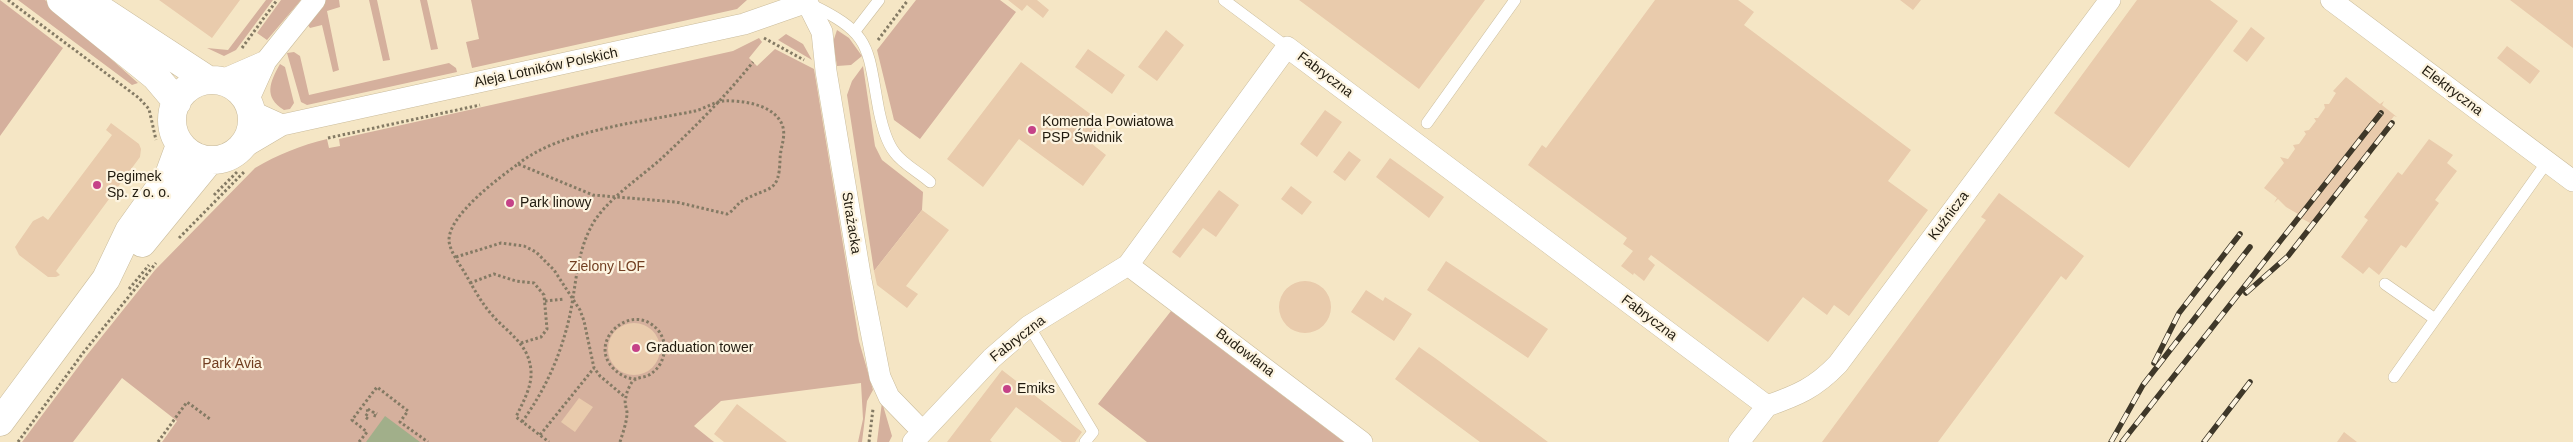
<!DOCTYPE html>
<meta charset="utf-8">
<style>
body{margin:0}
canvas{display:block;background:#f5e6c5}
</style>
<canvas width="2573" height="442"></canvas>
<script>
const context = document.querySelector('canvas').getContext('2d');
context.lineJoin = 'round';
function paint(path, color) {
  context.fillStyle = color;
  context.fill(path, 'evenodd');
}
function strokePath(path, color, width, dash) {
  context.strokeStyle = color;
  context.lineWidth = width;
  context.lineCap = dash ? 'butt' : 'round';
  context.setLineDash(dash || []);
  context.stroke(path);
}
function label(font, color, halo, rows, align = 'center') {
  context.font = font + ' Helvetica,sans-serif';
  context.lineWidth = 4.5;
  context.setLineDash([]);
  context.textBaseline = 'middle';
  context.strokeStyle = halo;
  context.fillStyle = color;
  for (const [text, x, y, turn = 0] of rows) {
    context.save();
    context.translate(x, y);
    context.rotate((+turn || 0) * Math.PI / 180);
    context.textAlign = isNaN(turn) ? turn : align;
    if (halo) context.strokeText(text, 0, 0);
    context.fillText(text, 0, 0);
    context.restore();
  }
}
const green = new Path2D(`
 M 0,0 L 63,48 L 0,136 Z
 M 18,0 L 45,0 L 138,83 L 132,85 Z
 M 266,0 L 273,0 L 236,50 L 224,56 L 207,48 L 228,50 Z
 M 281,0 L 301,0 L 267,40 L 257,33 Z
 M 326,0 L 339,0 L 340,7 L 327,11 L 339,70 L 333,72 L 322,25 L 310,28 L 307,24 Z
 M 369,0 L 377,0 L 390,60 L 383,61 Z
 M 420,0 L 427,0 L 438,49 L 431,50 Z
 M 471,0 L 747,0 L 737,9 L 472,68 L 466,42 L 479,39 Z
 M 916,0 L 1000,0 L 1016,12 L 920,139 L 894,120 L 877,50 Z
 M 837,30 L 849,38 L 862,56 L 851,65 L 837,66 L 833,42 Z
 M 786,34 L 803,44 L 812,60 L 778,40 Z
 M 759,38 L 762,42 L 749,58 L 757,66 L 775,49 L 814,69 L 859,341 L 873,390 L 867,401 L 862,442 L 858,442 L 863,419 L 861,383 L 721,401 L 694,426 L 714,442 L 162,442 L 177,421 L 122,378 L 73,442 L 22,442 L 87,355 L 155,270 L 255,168 C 277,155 301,145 327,139 L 329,148 L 340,146 L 339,139 L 733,51 Z
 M 294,52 L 300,56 L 309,95 L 449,63 L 456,68 L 457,72 L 307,105 L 301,102 L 287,53 Z
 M 280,64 L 285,67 L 294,103 L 290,109 L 284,110 C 263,97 270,82 280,64 Z
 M 863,66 L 875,146 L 882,160 L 923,192 L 922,210 L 874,271 L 847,95 L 852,81 Z
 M 1171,311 L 1344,442 L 1147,442 L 1098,404 Z
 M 882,402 L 892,436 L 889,442 L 877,442 Z`);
const water = new Path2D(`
 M 385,416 L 420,442 L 366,442 Z`);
const building = new Path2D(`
 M 159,0 L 240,0 L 212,38 Z
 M 1008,0 L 1037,0 L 1049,10 L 1043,18 L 1027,5 L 1022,11 Z
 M 1299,0 L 1485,0 L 1419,89 Z
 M 1655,0 L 1738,0 L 1754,12 L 1744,25 L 1911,150 L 1888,181 L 1928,210 L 1849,316 L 1834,305 L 1827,315 L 1803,297 L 1768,342 L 1651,255 L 1648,259 L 1655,265 L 1644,281 L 1634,273 L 1633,275 L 1621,266 L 1633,251 L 1623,244 L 1627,238 L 1528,165 L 1542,145 L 1546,148 Z
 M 1900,0 L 1921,0 L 1913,10 Z
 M 2137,0 L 2210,0 L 2238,21 L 2129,168 L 2054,113 Z
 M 2510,0 L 2573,0 L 2573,48 Z
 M 2251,27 L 2265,38 L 2247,62 L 2233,51 Z
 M 1166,30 L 1184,45 L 1157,81 L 1138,67 Z
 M 2507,46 L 2540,71 L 2530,84 L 2497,58 Z
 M 1088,49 L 1125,75 L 1112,94 L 1075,67 Z
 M 1021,62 L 1101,122 L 1087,140 L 1106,155 L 1083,186 L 1019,139 L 983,187 L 947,159 Z
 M 2346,77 L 2380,104 L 2384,101 L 2382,105 L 2397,117 L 2394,116 L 2324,210 L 2325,212 L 2309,229 L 2312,224 L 2297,216 L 2298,214 L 2286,207 L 2278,199 L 2274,203 L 2277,198 L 2264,188 L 2284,163 L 2280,157 L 2288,159 L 2295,149 L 2293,145 L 2299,144 L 2306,134 L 2304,131 L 2309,130 L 2316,121 L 2314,118 L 2318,118 L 2325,108 L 2324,104 L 2329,104 L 2336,93 L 2333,91 Z
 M 1325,110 L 1342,122 L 1317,157 L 1300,144 Z
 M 111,123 L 139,144 L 141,149 L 140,157 L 56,271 L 60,275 L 56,277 L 48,277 L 19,255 L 15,247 L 33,221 L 43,216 L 48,220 L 112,135 L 106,130 Z
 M 2429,139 L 2453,155 L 2447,163 L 2457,171 L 2435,200 L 2439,203 L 2406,248 L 2401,245 L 2379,275 L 2369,267 L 2363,274 L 2341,257 L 2368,220 L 2364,217 L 2398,172 L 2402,175 Z
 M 1349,151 L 1361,160 L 1345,181 L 1333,172 Z
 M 1390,158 L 1444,197 L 1429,218 L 1376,177 Z
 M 1291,186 L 1312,202 L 1302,215 L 1281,199 Z
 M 1219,190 L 1239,205 L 1216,237 L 1203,228 L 1180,258 L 1172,252 Z
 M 1999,193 L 2084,256 L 2066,280 L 2061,276 L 1938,442 L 1822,442 L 1986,220 L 1981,217 Z
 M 922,210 L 949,230 L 906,286 L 918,294 L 907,308 L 877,285 L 874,271 Z
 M 1446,261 L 1548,329 L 1528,358 L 1427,290 Z
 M1279 307a26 26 0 1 1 52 0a26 26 0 1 1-52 0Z
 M 1366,290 L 1383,301 L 1385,297 L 1412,314 L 1394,341 L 1351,312 Z
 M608 349a26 26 0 1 1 52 0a26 26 0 1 1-52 0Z
 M 1419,347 L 1435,358 L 1548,442 L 1480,442 L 1411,391 L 1395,379 Z
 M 1002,370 L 1082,432 L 1075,442 L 1062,442 L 1016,407 L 990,440 L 992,442 L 947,442 Z
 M 579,398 L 593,407 L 575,432 L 561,422 Z
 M 737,404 L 787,442 L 724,442 L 714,434 Z
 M 2344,432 L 2357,442 L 2337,442 Z`);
const path = new Path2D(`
 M 8,0 L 139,98 L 149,109 L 156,140
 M 764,38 L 804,60
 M 878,40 L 908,0
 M 242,48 L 277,0
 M 328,138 L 480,105
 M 518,164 C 561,130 642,122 695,111 C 704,109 714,102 723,101 C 741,100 768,104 779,119 C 789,133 780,145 780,160 C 779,194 769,186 744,200 C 737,203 734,211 727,214 L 676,202 L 593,195 L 518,164 C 499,178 448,215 449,241 C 450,252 461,266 466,275 C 474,289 482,304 493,316 C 509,334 529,344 531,371 C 532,387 523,402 516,417 L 549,442
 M 214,195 L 238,171
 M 179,238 L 245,171
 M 456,257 L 501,243 L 524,246 L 536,252 L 554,270 L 580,310 L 584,321 L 594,368 L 600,376 L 625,397
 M 470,283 L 494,274 L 516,281 L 534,283 L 544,295 L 547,329 L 541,337 L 521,343
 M 129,289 L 149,265
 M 545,301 L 564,299
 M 376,416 L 373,415 L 373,412 L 377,414
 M 368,419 L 365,417 L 368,413 L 367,408 L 370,411
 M 522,422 C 545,390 560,357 569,319 C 576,289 576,255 591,227 C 604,201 640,178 662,158 C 694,128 725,97 753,62
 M 540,435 L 594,368
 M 18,442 L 83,353 L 156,263
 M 158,442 L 187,402 L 210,419
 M 359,442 L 367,432 L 352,420 L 377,387 L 408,411 L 400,422 L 428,442
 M 620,442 C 623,432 627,422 627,412 C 626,407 624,401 626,397 C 626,393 630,385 632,382 C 636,377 644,378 649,375 C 665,366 670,343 657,329 C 631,301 587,341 613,368 C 620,375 627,379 637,379
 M 869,442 L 873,409`);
const service = new Path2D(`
 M 1224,0 L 1287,47
 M 810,4 C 873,34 867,47 879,111 C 882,125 886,142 895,153 C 903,164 920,173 930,182
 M 855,31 L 879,0
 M 1427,123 L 1515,0
 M 2385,284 L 2435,319
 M 1029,326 L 1093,432 L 1085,442
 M 2394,377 L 2547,162`);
const minor = new Path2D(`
 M 2331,0 L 2573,181
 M 220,81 L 266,61
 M 248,101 L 266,61 L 315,0
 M 251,111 L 282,125
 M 238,151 L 282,125 L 744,24 L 807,2 L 822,32 L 826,71 L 861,280 L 880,377 L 889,397 L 922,431
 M 1128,265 L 1362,442
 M 1767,406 C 1798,395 1815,388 1838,364 L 2110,0
 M 913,442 L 992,358 L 1029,326 L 1128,265 L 1287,47 L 1767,406 L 1739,442`);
const tertiary = new Path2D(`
 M 61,0 L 155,76 L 177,102
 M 86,0 L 208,80
 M172 120a40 40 0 1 1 80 0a40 40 0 1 1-80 0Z
 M 142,243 L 209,161
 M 0,422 L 106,279 L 129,231 L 169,175 L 180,145`);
const rail = new Path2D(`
 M 2246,293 L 2288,256 L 2392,123
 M 2154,363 L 2179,313 L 2240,234
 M 2111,442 L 2143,385 L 2250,247
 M 2122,442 L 2381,113
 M 2204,442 L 2250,382`);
const markers = [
 [1032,130,5,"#c54288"],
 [97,185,5,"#c54288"],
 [510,203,5,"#c54288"],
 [636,348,5,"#c54288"],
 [1007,389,5,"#c54288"]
];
const streetNames = [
 ["Aleja Lotników Polskich",546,68,-12],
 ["Fabryczna",1325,75,37],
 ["Elektryczna",2452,91,37],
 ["Kuźnicza",1949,216,-53],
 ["Strażacka",851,223,81],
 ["Fabryczna",1649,318,37],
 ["Fabryczna",1018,339,-38],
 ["Budowlana",1245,353,37]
];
const poiNames = [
 ["Komenda Powiatowa",1042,122],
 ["PSP Świdnik",1042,138],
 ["Pegimek",107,177],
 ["Sp. z o. o.",107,193],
 ["Park linowy",520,203],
 ["Graduation tower",646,348],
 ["Emiks",1017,389]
];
const parkNames = [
 ["Zielony LOF",607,267],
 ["Park Avia",232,364]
];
paint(green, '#d5b09d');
paint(water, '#a1af8a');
paint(building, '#e9cbac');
strokePath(service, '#cabc9c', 12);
strokePath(minor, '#cabc9c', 22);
strokePath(tertiary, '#cabc9c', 29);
strokePath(path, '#847a64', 3, [2.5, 2.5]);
strokePath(service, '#fff', 11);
strokePath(minor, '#fff', 21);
strokePath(tertiary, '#fff', 28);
strokePath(rail, '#3f3829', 5.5);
strokePath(rail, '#fdf4e0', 4, [11]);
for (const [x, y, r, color] of markers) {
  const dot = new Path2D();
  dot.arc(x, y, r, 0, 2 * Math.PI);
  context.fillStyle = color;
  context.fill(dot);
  strokePath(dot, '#fdf4e0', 2);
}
label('14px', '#211b0f', '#fdf4e0', streetNames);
label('14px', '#211b0f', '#fdf4e0', poiNames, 'left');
label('14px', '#713e21', '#fdf4e0', parkNames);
</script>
